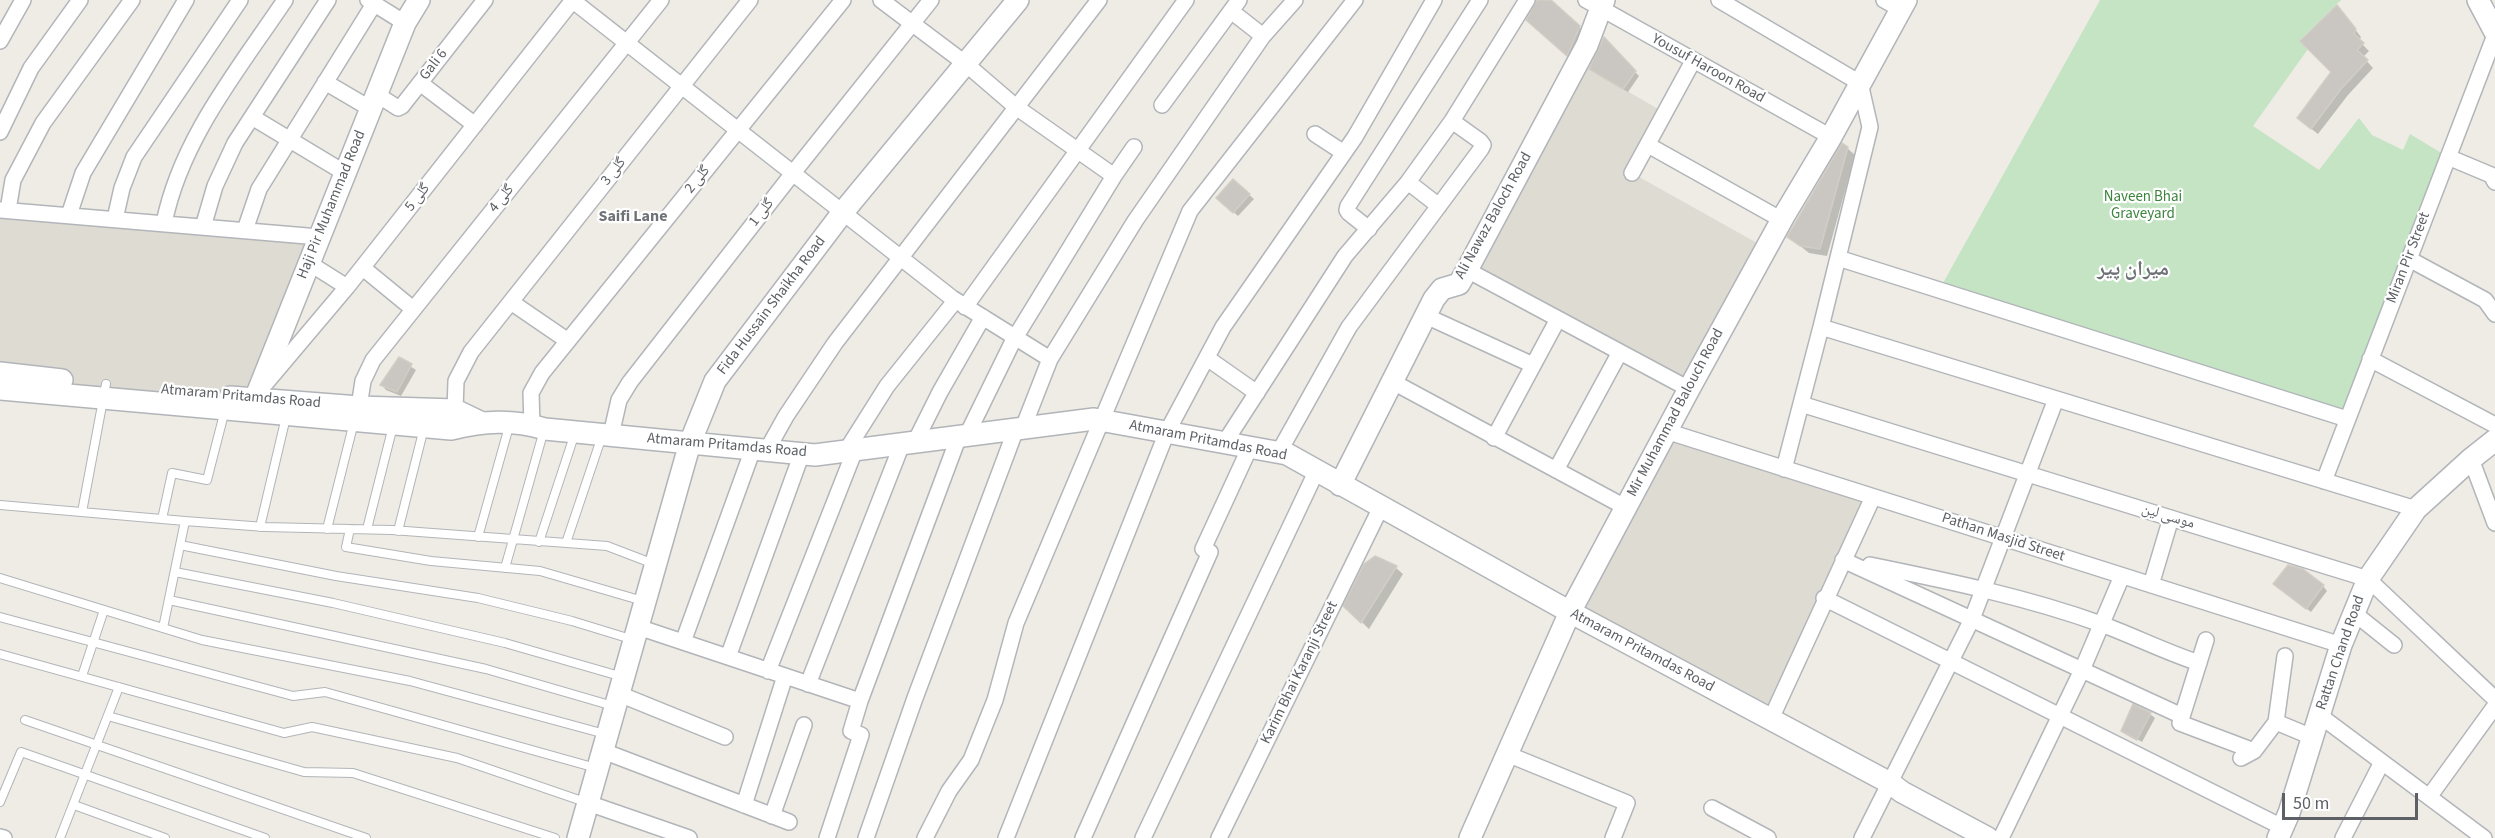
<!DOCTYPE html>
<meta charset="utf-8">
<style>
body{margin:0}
#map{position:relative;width:2495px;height:838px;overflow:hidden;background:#eeece5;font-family:"Source Sans 3",sans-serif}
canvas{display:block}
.scale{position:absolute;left:2282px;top:793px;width:136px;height:27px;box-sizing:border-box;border:3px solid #5d6064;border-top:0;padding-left:8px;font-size:18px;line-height:21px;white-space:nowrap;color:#5d6064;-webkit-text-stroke:4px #fff;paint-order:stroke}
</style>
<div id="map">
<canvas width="2495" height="838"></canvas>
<div class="scale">50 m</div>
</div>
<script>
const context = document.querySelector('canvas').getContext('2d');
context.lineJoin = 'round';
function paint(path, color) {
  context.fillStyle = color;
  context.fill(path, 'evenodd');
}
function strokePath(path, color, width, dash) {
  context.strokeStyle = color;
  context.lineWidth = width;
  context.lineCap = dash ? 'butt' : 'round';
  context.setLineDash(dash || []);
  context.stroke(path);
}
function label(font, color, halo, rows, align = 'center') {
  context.font = font + ' "Source Sans 3","Noto Naskh Arabic",sans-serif';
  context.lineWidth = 4.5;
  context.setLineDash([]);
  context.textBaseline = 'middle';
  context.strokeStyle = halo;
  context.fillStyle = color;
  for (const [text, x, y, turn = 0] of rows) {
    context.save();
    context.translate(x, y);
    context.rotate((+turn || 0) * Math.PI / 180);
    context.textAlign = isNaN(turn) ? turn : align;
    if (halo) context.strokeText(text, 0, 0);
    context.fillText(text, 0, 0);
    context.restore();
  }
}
const education = new Path2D(`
 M 1584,66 L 1665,113 L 1632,173 L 1766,248 L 1689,389 L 1467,270 Z
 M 0,210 L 319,237 L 256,403 L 0,383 Z
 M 1666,431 L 1873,497 L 1770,721 L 1570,612 Z`);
const green = new Path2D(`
 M 2100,0 L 2341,0 L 2300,40 L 2308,49 L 2253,126 L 2319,170 L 2359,118 L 2372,135 L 2403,150 L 2410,134 L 2448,157 L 2347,419 L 1942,285 Z`);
const shadow = new Path2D(`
 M 1537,0 L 1549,0 L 1587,34 L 1574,62 L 1535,27 Z
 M 2343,14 L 2361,37 L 2359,41 L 2369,51 L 2363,57 L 2373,68 L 2348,95 L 2318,134 L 2305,124 L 2333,72 Z
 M 1604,40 L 1639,76 L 1628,92 L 1590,69 Z
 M 1847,148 L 1855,155 L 1827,256 L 1809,253 L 1789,237 Z
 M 1233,181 L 1254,199 L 1238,216 L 1218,198 Z
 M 399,359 L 416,370 L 401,396 L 386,390 L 382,385 Z
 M 1396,568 L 1403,574 L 1369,629 L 1345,606 Z
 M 2323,586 L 2327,591 L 2311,612 L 2279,588 Z
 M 2150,714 L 2155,718 L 2142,742 L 2125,732 Z`);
const building = new Path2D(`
 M 1537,0 L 1551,0 L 1580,26 L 1567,56 L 1526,20 Z
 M 2337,5 L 2356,29 L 2354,34 L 2364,43 L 2357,50 L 2368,60 L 2341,89 L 2311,129 L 2297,118 L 2331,72 L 2300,41 Z
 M 1604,37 L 1636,71 L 1623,89 L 1589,69 Z
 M 1842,143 L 1848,147 L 1820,249 L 1800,246 L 1787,237 Z
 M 1233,179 L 1250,194 L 1233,213 L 1216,198 Z
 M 399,357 L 412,364 L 397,392 L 380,385 Z
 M 1375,556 L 1397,566 L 1361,623 L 1343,606 L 1364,564 Z
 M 2288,565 L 2303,569 L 2324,585 L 2306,609 L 2273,584 Z
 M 2133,704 L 2151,713 L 2137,740 L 2121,731 Z`);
const lane = new Path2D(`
 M 0,505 L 185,521 L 163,628
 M 82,512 L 106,384
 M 162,519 L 172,473 L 207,480 L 225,410
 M 185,521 L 265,527 L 392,530 L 607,546 L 654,564
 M 260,527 L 286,417
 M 327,529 L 354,422
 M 350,529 L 346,547 L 431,561 L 540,571 L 643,601
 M 367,529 L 393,426
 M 398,531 L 424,428
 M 478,537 L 510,423
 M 539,542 L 575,433
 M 566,543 L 602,436
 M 180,545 L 336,576 L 478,598 L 572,621 L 634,640
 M 505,568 L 544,430
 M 175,572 L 333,603 L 505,643 L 623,677
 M 0,578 L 202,640 L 410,681 L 605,734
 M 169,600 L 486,669 L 613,706
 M 0,617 L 293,696 L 325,692 L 596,768
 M 0,654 L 284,733 L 312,727 L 457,758 L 585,802
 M 82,676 L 104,610
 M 108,716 L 304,772 L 353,773 L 555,838
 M 25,720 L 366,838
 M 0,802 L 21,752 L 265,838
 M 74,805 L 165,838
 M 60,838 L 119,687`);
const street = new Path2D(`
 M 368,0 L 405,23
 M 572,0 L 952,298 L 1050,359
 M 881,0 L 966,64 L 1016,107 L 1114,176
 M 1586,0 L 1831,137
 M 1719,0 L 1860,83 L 1870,127 L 1821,327 L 2416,509
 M 1884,0 L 1900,9
 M 1231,11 L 1263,36
 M 0,41 L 23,0
 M 325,82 L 371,109
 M 420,83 L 475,125
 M 376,94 L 398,108 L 402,106 L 485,0
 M 1162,105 L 1239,0
 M 252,117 L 345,173
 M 0,132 L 31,68 L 80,0
 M 1315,134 L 1344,153
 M 1648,145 L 1782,220
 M 2448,157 L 2491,175 L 2495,182
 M 1632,173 L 1693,61
 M 1408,182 L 1439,206
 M 0,210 L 319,237
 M 8,210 L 13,180 L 43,123 L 132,0
 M 69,215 L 83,173 L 186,0
 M 115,219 L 122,188 L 134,157 L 240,0
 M 164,223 C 181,139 238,70 285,0
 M 203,227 L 215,186 L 235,143 L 328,0
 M 1369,229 L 1349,213 L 1347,210 L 1348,206 L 1480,0
 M 245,230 L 259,189 L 374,4
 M 1838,258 L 2347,419
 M 2409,259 L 2485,300 L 2495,314
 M 309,263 L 347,287
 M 363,268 L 413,309
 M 1467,270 L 1689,389
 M 511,302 L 568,341
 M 965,307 L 1186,0
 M 1426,316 L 1533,365
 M 1207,358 L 1257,393
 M 2370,359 L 2495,425
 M 1393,382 L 1625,507
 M 266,383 L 347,287 L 573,0
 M 1801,404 L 2368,579 L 2495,699
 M 359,407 L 363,381 L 373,360 L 661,0
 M 455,410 L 456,381 L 471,352 L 750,0
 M 532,425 L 531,393 L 542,373 L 843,0
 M 1023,428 L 1050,359 L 1135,221 L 1263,36 L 1295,0
 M 1666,431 L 2341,645
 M 611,435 L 619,400 L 630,382 L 793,173 L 931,0
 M 967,435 L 1013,341 L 1114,176 L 1134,147
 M 1494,438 L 1558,319
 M 915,442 L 940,392 L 983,317
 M 1225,442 L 1345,256 L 1408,182 L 1452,121 L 1527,0
 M 767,450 L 786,416 L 835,343 L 1099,0
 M 846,451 L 887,386 L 955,301
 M 1279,452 L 1349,327 L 1481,149 L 1483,145 L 1480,141 L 1452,121
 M 2471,459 L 2495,523
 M 1784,469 L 1821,327
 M 1556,470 L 1620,352
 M 2324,481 L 2495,35
 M 1843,560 L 2182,716
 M 1870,565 C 1948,581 2026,597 2101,624 C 2134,636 2165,652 2199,663
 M 2151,585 L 2171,518
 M 1824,598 L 2282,827
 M 2354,613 L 2394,645
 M 638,627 L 860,701
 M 2206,640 L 2180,723 L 2254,751
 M 683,642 L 753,449
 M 728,657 L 802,453
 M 768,671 L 855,450
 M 808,684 L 902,444
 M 619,694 L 725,737
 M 2319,715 L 2484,838
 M 1770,721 L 1873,497
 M 2276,722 L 2312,737
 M 603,751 L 789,822
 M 1507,754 L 1627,803 L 1613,838
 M 2241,758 L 2254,751 L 2276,722 L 2285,656
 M 2429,797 L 2495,706
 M 588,803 L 689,838
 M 744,805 L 785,676
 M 1712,808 L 1768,838
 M 772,816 L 804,725
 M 0,837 L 4,838
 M 827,838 L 861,735 L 851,731 L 860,701 L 959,436
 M 866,838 L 915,698 L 1016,429
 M 925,838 L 949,791 L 971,760 L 995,700 L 1016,623 L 1190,211 L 1355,0
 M 1006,838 L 1167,432 L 1223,327 L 1355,137 L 1434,0
 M 1083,838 L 1210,552 L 1203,549 L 1250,447
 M 1143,838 L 1317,470
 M 1219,838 L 1381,507
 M 1862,838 L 1972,619 L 2056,399
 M 2001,838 L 2082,670 L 2122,576
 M 2343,838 L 2382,762`);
const secondary = new Path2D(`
 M 2478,0 L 2495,32
 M 0,373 L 62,380
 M 0,389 L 451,429 C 484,421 512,419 545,429 L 815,455 L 1094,419 L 1287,454 L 1570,612 L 1890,783 L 1902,792 L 1988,838
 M 230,397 L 359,407 L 455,410 L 480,422
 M 251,409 L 405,23 L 419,0
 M 1340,485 L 1434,299 L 1442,289 L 1459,284 L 1467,270 L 1587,45 L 1604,0
 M 578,838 L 690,443 L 715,381 L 843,212 L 1018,0
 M 1470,838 L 1570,612 L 1689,389 L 1785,214 L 1831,137 L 1906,0
 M 2278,838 L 2289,813 L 2341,645 L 2368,579 L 2416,509 L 2471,459 L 2495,440`);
const streetNames = [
 ["Gali 6",434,65,-52],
 ["Yousuf Haroon Road",1708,69,29],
 ["گلی 3",614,172,-52],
 ["گلی 2",698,180,-51],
 ["گلی 5",418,198,-52],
 ["گلی 4",502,199,-51],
 ["Haji Pir Muhammad Road",332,205,-68],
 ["گلی 1",762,213,-52],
 ["Ali Nawaz Baloch Road",1494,216,-61],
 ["Miran Pir Street",2409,258,-69],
 ["Fida Hussain Shaikha Road",772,306,-53],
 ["Atmaram Pritamdas Road",241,397,5],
 ["Mir Muhammad Balouch Road",1676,413,-62],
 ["Atmaram Pritamdas Road",1208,441,11],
 ["Atmaram Pritamdas Road",727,446,5],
 ["موسی لین",2168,517,17],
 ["Pathan Masjid Street",2003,538,18],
 ["Atmaram Pritamdas Road",1642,651,28],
 ["Rattan Chand Road",2341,653,-71],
 ["Karim Bhai Karanji Street",1300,673,-64]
];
const parkNames = [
 ["Naveen Bhai",2143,198],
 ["Graveyard",2143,215]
];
const neighbourhoodNames = [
 ["Saifi Lane",633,217]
];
const districtNames = [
 ["میران پیر",2133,270]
];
paint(education, '#dedbd3');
paint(green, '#c4e4c3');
paint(shadow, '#0003');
paint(building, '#cac7c2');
strokePath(building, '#d2cdc4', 1.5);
strokePath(lane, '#b2b5b9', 10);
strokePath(street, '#b2b5b9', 18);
strokePath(secondary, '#b1b4b9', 24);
strokePath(lane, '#fff', 8);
strokePath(street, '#fff', 15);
strokePath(secondary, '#fff', 21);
label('15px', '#5d6064', '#fff', streetNames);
label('15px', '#3c843d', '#fff', parkNames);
label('bold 16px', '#6e7276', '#fff', neighbourhoodNames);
label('bold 21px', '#6e7276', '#fff', districtNames);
</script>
